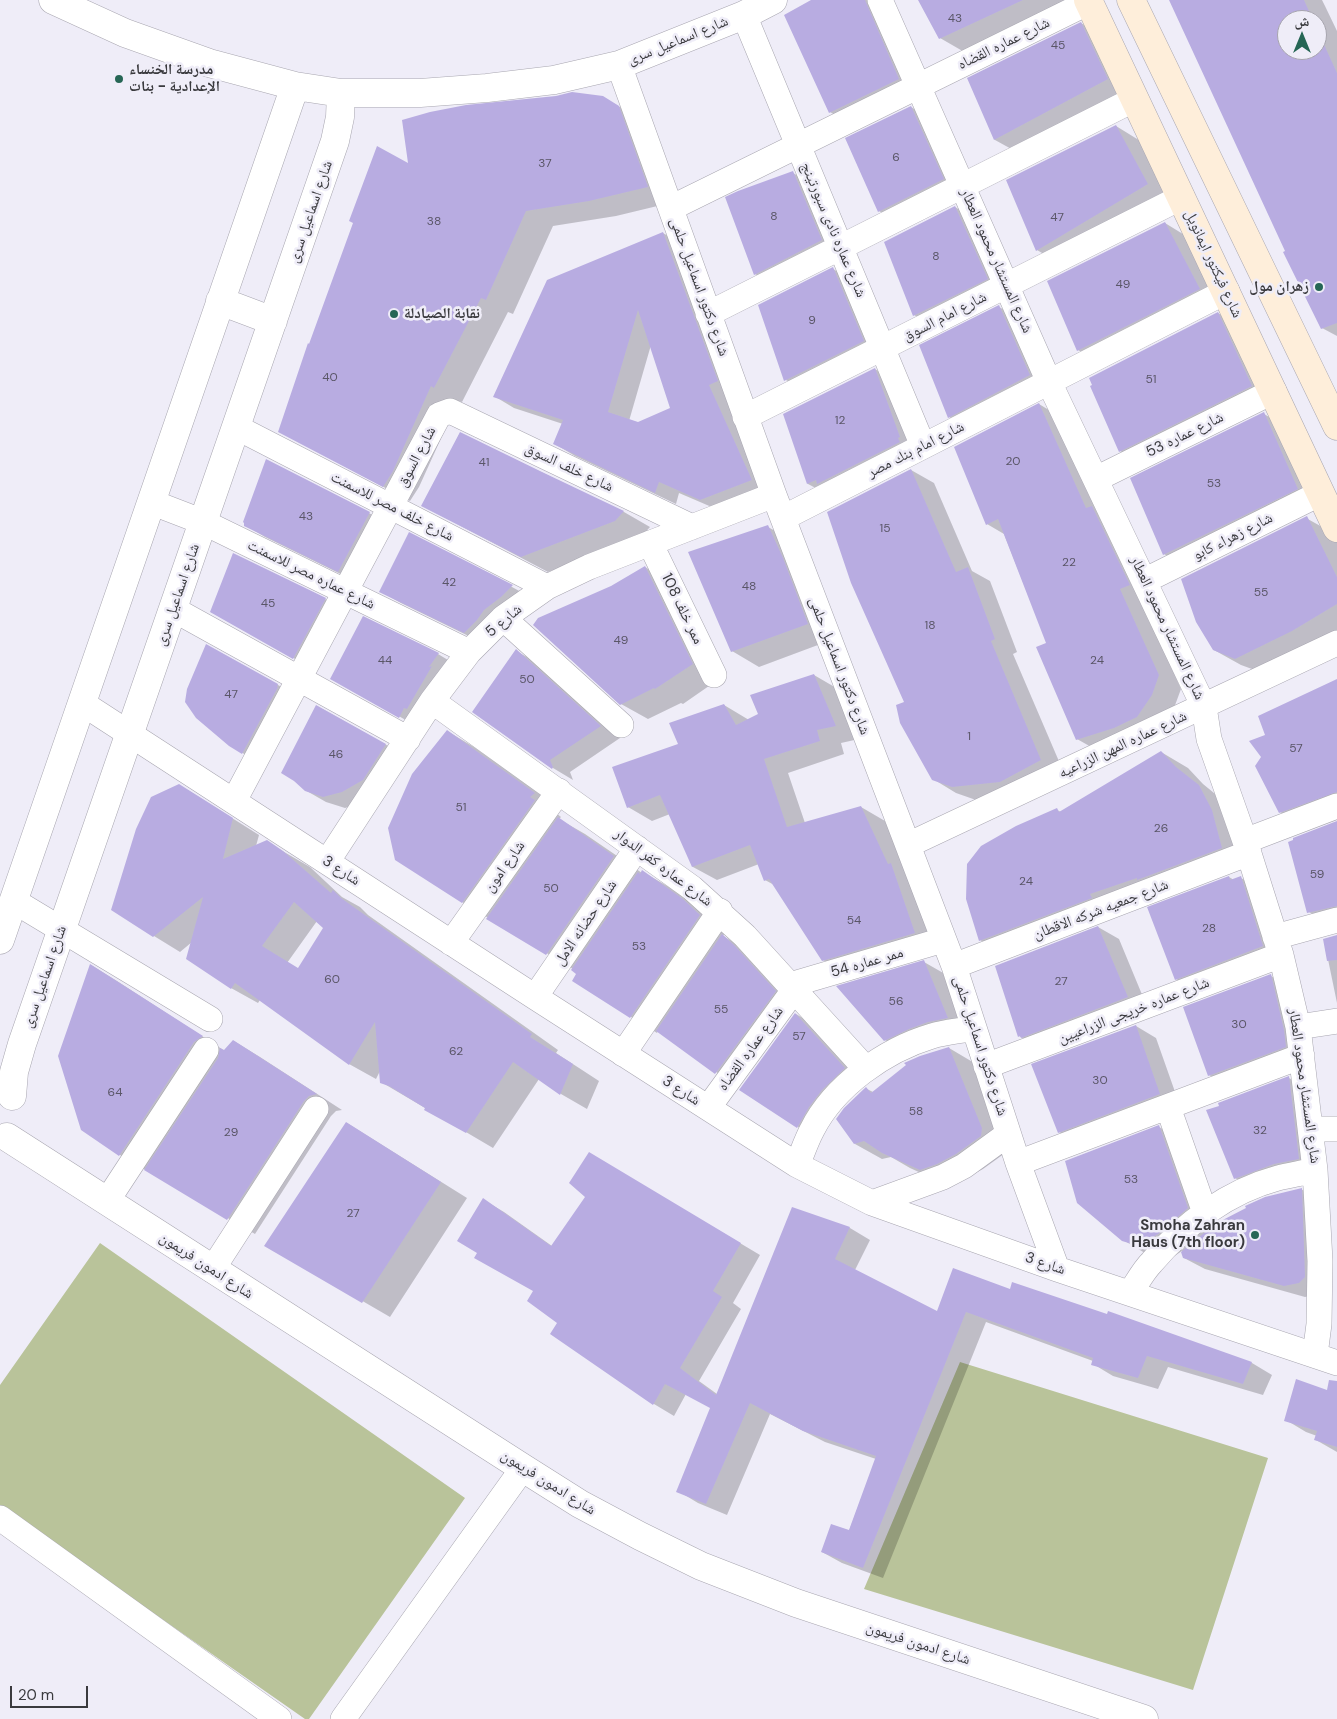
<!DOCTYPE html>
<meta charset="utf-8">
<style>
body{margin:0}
#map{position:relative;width:1337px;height:1719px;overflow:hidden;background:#efedf8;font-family:"DM Sans","Noto Naskh Arabic",sans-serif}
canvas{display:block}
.north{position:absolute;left:1277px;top:10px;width:50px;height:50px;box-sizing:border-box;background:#efedf8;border:1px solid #a7a5ae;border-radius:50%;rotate:0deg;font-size:14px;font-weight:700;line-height:20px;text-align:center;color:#3a3a3e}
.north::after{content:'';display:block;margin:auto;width:18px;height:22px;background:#266655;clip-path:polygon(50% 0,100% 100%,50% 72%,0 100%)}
.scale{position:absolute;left:10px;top:1686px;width:78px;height:22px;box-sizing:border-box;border:2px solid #3a3a3e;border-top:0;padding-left:6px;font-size:15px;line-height:18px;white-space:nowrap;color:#3a3a3e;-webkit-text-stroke:4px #efedf8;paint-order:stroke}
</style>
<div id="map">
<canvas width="1337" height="1719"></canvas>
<div class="north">ش</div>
<div class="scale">20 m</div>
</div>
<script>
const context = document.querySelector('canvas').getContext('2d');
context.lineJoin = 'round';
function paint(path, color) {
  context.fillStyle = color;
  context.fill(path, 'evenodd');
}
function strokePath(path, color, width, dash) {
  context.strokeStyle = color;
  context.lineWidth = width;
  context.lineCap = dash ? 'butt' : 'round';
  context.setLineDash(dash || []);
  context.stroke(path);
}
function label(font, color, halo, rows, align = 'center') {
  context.font = font + ' "DM Sans","Noto Naskh Arabic",sans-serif';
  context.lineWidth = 5;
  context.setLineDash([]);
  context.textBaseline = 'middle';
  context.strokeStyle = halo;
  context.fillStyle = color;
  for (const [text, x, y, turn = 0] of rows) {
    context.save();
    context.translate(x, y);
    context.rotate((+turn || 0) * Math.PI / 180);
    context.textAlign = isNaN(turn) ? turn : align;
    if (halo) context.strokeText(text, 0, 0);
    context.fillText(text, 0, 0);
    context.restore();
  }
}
const green = new Path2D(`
 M 100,1243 L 465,1498 L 309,1719 L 305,1719 L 0,1506 L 0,1385 Z
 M 960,1362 L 1268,1458 L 1193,1690 L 864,1589 Z`);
const shadow = new Path2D(`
 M 814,0 L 872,0 L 919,91 L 850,124 L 830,112 Z
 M 919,0 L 1083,0 L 966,53 L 940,38 Z
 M 1171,0 L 1322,0 L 1325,6 L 1337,31 L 1337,336 L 1322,328 ZM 1287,20 L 1317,20 L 1317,50 L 1287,50 Z
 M 1081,23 L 1101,35 L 1127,90 L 1015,151 L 995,140 L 969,79 Z
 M 603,97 L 630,113 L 674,202 L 616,216 L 553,226 L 513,314 L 508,312 L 462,402 L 458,401 L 419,487 L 410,501 L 280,432 L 310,346 L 410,165 Z
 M 911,107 L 931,119 L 963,191 L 899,223 L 879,211 Z
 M 1116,126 L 1142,142 L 1174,200 L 1064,266 L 1037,250 L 1008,180 Z
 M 793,173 L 814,185 L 842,252 L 775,286 L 755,274 Z
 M 955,207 L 975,219 L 1007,290 L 935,327 L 914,315 Z
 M 1165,223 L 1191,239 L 1226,304 L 1105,366 L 1078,350 L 1049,282 Z
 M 663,233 L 683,245 L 772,492 L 721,511 L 679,493 L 676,504 L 575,456 L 555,444 L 563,424 L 514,408 L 494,396 ZM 651,345 L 672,408 L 638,424 L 629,421 Z
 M 833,269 L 853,280 L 883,353 L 806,392 L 786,380 Z
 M 999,307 L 1019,318 L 1050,387 L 969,428 L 949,417 Z
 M 1218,313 L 1245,329 L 1278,401 L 1146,466 L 1120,451 Z
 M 875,369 L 895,381 L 920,449 L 829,495 L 808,484 L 785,415 Z
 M 1039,404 L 1062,418 L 1181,689 L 1174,708 L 1100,752 L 1077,739 L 1047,643 L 1004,534 L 987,524 Z
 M 1264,414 L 1290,429 L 1324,504 L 1191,570 L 1164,554 L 1132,479 Z
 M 460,433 L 624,512 L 650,527 L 642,536 L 548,572 L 423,506 Z
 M 911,470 L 934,483 L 972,571 L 990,581 L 1017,652 L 1013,654 L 1064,773 L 976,800 L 956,793 L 933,779 L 905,702 Z
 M 369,513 L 389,525 L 359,583 L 265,537 L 245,525 Z
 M 1306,518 L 1333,533 L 1337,540 L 1337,635 L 1263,673 L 1241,665 L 1214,650 Z
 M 768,527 L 795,542 L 834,639 L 759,667 L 732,651 Z
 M 409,534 L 512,587 L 532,598 L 485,644 L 401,603 L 381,592 Z
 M 645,567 L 672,583 L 719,679 L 683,704 L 681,703 L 648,719 L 621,704 L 612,587 Z
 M 325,599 L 345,611 L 313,669 L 211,612 Z
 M 363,618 L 438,654 L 458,666 L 420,728 L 352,690 Z
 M 207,646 L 298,696 L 263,765 L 229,745 Z
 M 516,651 L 536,662 L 620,738 L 570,772 L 573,780 L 553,768 L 474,712 Z
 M 814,675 L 838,689 L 859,739 L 841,743 L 844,754 L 788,773 L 805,823 L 861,807 L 885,821 L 909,875 L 939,947 L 847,974 L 823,960 L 776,886 L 765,880 L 759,864 L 717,880 L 693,867 L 670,814 L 652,821 L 628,807 L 679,745 L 724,705 L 749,720 L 759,714 Z
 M 1337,681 L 1337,816 L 1307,827 L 1280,812 L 1262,757 L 1267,735 Z
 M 317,706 L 406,756 L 362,803 L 345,808 L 326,802 L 305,790 Z
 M 447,731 L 474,747 L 561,809 L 556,813 L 561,817 L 559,819 L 585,834 L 642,873 L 643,872 L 669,887 L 710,916 L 726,931 L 723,936 L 742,947 L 795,1003 L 736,1084 L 716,1072 L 658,1031 L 657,1033 L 631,1017 L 573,969 L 462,902 Z
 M 1161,752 L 1188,768 L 1203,784 L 1225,802 L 1248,863 L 1007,956 L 980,940 L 1057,810 L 1061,812 Z
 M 186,789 L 259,835 L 256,846 L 267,842 L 310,867 L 342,897 L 360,907 L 368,915 L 558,1050 L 556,1053 L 599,1081 L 587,1109 L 561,1094 L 539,1079 L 493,1148 L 381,1082 L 380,1071 L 376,1079 L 349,1064 L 260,1000 L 258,1003 L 231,988 L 192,942 L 180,952 L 154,936 ZM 317,921 L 325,928 L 298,969 L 287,963 Z
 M 1337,823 L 1337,927 L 1335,928 L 1309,912 Z
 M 1229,877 L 1234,880 L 1241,878 L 1261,889 L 1283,958 L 1196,991 L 1176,979 Z
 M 1098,927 L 1119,939 L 1148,1009 L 1039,1047 L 1019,1036 Z
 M 1337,936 L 1337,1003 L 1324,940 Z
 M 924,962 L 945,974 L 968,1029 L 906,1052 L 885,1040 Z
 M 91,965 L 117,981 L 225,1051 L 234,1041 L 260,1057 L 342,1110 L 336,1111 L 331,1116 L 255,1234 L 120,1155 L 82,1129 Z
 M 1271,976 L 1291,987 L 1304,1042 L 1230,1087 L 1209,1075 Z
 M 796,1014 L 816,1026 L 865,1080 L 842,1101 L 818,1139 L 798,1127 Z
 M 1136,1026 L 1156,1038 L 1180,1106 L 1079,1143 L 1059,1132 Z
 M 949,1048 L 976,1064 L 1008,1151 L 983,1169 L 964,1179 L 947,1185 L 910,1168 L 891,1157 L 882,1159 L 855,1144 L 867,1089 L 873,1092 Z
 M 1289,1078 L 1309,1089 L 1319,1170 L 1256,1190 L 1235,1178 L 1220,1104 Z
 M 347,1123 L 467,1198 L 390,1317 L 266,1245 Z
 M 1159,1127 L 1186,1142 L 1215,1225 L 1301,1189 L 1322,1201 L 1319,1294 L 1305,1297 L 1205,1269 L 1184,1258 L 1182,1251 L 1167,1261 L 1150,1256 L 1123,1240 Z
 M 609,1165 L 760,1255 L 733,1303 L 741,1309 L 699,1381 L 717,1394 L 793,1209 L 850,1228 L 870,1240 L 855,1270 L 938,1313 L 1010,1291 L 1252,1363 L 1272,1375 L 1263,1395 L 1168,1367 L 1158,1389 L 1113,1376 L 1093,1364 L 1093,1361 L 986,1322 L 883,1578 L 842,1563 L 822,1552 L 849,1531 L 876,1459 L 825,1442 L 770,1414 L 727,1515 L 698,1503 L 678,1491 L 712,1408 L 686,1394 L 674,1416 L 654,1404 L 552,1334 L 559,1323 L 535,1291 L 478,1252 L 484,1200 L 504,1212 L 552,1246 Z
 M 1337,1393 L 1337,1452 L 1316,1440 L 1317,1436 L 1306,1432 L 1286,1420 Z`);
const building = new Path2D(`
 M 811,0 L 865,0 L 899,79 L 829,113 L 784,15 Z
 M 918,0 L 1023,0 L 939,39 Z
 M 1169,0 L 1304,0 L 1313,20 L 1287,20 L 1287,50 L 1317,50 L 1317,29 L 1337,73 L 1337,323 L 1321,329 L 1283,252 L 1285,251 Z
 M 1081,22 L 1108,79 L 994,140 L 967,78 Z
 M 572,92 L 603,96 L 619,106 L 648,187 L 589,201 L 526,211 L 486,300 L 481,298 L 434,388 L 431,386 L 393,471 L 383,487 L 278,432 L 308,343 L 309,344 L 353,223 L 349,221 L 377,146 L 408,163 L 402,120 L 430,112 L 466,105 L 556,96 Z
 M 911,106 L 944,179 L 878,212 L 845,138 Z
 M 1116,125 L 1148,184 L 1036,251 L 1006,180 Z
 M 793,171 L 822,240 L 754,275 L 725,197 L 738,191 Z
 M 955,206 L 988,279 L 913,316 L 884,242 Z
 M 1165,222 L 1200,289 L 1077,351 L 1047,281 Z
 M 663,232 L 718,381 L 709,385 L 752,480 L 700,500 L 659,482 L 655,493 L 553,444 L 563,420 L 493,397 L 547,280 ZM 638,310 L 670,408 L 638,422 L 608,412 Z
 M 833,267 L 864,341 L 784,381 L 758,305 Z
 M 999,305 L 1030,375 L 948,418 L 919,345 Z
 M 1218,312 L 1252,386 L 1119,452 L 1090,386 L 1092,385 L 1089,378 Z
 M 875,368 L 900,437 L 898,438 L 900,442 L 817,484 L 816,480 L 807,484 L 783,414 Z
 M 1039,403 L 1086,508 L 1092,506 L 1130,585 L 1120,589 L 1159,675 L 1152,695 L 1137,717 L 1114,728 L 1076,740 L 1036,647 L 1046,643 L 998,519 L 986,525 L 954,447 Z
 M 1264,412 L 1298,489 L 1163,555 L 1130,478 Z
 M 460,432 L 542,472 L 624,511 L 615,521 L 521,557 L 421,506 Z
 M 266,459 L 370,512 L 338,572 L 244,526 L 244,523 L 243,522 Z
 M 911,469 L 956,572 L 968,567 L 995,639 L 991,641 L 1041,760 L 1000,782 L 952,787 L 932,780 L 900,723 L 896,705 L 904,702 L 851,583 L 827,512 Z
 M 1307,516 L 1337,577 L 1337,604 L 1292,631 L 1235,659 L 1213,650 L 1196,622 L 1181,579 Z
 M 768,525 L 783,558 L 808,624 L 731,652 L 688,552 Z
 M 409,532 L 513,585 L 501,597 L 484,610 L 477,620 L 464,633 L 379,592 Z
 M 233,553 L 326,598 L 293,659 L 210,612 Z
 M 645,566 L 693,664 L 655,689 L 654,688 L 620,705 L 533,625 L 538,618 L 611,586 Z
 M 363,616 L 439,653 L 429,667 L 432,666 L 407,709 L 404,708 L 399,718 L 330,679 Z
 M 206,644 L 278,684 L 277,687 L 278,687 L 242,754 L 229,746 L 196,718 L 185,702 L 187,689 Z
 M 516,649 L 601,726 L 550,760 L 553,767 L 552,769 L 472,712 Z
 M 814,674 L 836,726 L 817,730 L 820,741 L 764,759 L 787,827 L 861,806 L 888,864 L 891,863 L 915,933 L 822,961 L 769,879 L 764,881 L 750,845 L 692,867 L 660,795 L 627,808 L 612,767 L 678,744 L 669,723 L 724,704 L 736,725 L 758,714 L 750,695 Z
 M 1337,679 L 1337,792 L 1279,813 L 1255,766 L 1261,757 L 1249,741 L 1265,735 L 1258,716 Z
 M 316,705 L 386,744 L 363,780 L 342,792 L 323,797 L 305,791 L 294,781 L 281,773 Z
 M 447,730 L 535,793 L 530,797 L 535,800 L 462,903 L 395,860 L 388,828 L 412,774 Z
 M 1161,751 L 1176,767 L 1199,785 L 1212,810 L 1222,848 L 1137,880 L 1137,878 L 1090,894 L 1092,898 L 979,941 L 966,899 L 967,864 L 981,846 L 1016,826 L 1057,808 L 1059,812 Z
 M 179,784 L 233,818 L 223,859 L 267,840 L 283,851 L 331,893 L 333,890 L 341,898 L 532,1034 L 530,1037 L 573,1064 L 560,1095 L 513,1062 L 466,1133 L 424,1110 L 425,1108 L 389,1086 L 380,1083 L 375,1022 L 349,1065 L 235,983 L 231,989 L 186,959 L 203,897 L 153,937 L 111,910 L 136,829 L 151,797 ZM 294,902 L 323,928 L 298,968 L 262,946 Z
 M 558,817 L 614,856 L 546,955 L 486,919 Z
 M 1337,821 L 1337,906 L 1307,913 L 1288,842 L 1293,840 L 1293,838 Z
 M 642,870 L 683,899 L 700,915 L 630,1018 L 572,981 L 576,974 L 571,970 L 638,872 L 640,874 Z
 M 1229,876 L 1230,880 L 1241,876 L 1263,946 L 1175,980 L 1147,907 Z
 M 1098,926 L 1128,997 L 1021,1038 L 1020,1036 L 1018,1037 L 995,966 Z
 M 722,934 L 735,946 L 776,991 L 715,1074 L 656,1031 Z
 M 1337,935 L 1337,960 L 1327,961 L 1323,939 Z
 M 924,960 L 948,1018 L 928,1022 L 909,1029 L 884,1041 L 836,986 Z
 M 90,964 L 203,1036 L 194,1042 L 119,1156 L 81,1130 L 58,1056 Z
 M 1271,974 L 1284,1030 L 1286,1047 L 1208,1076 L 1183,1007 Z
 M 795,1013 L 845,1068 L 822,1090 L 809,1107 L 797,1128 L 739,1090 Z
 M 1136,1025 L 1160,1094 L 1058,1133 L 1031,1064 Z
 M 233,1040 L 317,1094 L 309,1096 L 304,1101 L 227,1220 L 144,1170 L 218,1058 L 220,1048 L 224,1050 Z
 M 949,1047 L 982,1128 L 981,1136 L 956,1154 L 937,1164 L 920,1170 L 882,1153 L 864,1141 L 854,1144 L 836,1119 L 844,1108 L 866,1087 L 871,1093 L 906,1065 L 904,1063 L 920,1056 Z
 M 1289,1076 L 1299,1159 L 1274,1164 L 1234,1179 L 1206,1110 L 1219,1106 L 1218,1103 Z
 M 346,1122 L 441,1182 L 362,1303 L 264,1246 Z
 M 1159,1125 L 1188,1208 L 1158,1234 L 1139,1246 L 1122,1241 L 1077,1203 L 1065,1161 Z
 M 589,1152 L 741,1243 L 713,1291 L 722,1297 L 680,1368 L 716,1395 L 792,1207 L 850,1227 L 835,1259 L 937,1311 L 953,1268 L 1010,1289 L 1012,1282 L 1107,1314 L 1108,1311 L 1252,1362 L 1243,1384 L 1147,1356 L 1138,1378 L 1091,1365 L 1093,1358 L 966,1312 L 863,1568 L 821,1552 L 831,1524 L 849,1530 L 876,1456 L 803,1431 L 750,1403 L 706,1504 L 676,1492 L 710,1408 L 665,1384 L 653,1405 L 550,1334 L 557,1323 L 527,1301 L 533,1291 L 474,1258 L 477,1253 L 457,1241 L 483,1198 L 551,1246 L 585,1197 L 569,1183 Z
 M 1302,1188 L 1305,1277 L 1299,1283 L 1284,1286 L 1183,1258 L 1181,1252 L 1215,1224 L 1246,1208 L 1245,1206 L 1265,1197 Z
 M 1296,1379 L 1327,1390 L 1329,1380 L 1337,1381 L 1337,1447 L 1314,1440 L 1317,1431 L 1284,1421 Z`);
const minor = new Path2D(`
 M 880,0 L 1049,382 L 1204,707 L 1209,739 L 1245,841 L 1281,955 L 1298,1027 L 1315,1170 L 1320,1261 L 1319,1324 L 1315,1355
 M 744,15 L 923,446
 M 619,65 L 774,495 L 954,966 L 1018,1163 L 1057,1269
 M 671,208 L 1089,2
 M 708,314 L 1135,99
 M 745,417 L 1182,197
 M 236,427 L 547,587
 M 1096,479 L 1274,391
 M 151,502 L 203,522 L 469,652
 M 783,518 L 1227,291
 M 650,543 L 714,675
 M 1144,581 L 1321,493
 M 173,609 L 408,739
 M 503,618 L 621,725
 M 432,701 L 692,888 L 745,936 L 866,1069
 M 82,703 L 535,997 L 797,1165 L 872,1203 L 1057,1269 L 1337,1363
 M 234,801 L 439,415 L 450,411 L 692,527
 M 1245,841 L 1337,806
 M 908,845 L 1337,643
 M 327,862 L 432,701 L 469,652 L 503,618 L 547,587 L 589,567 L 774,495
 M 14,901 L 210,1019
 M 1275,937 L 1337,920
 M 451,943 L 559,791
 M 954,966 L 1249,853
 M 790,985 L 943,940
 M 535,997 L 637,848
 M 1298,1027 L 1337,1021
 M 623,1054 L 720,911
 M 986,1066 L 1281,955
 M 1168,1107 L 1205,1213
 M 708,1108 L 794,990
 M 1311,1129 L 1337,1129
 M 1018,1163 L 1302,1056
 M 797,1165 C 802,1154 806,1141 812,1130 C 834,1086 885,1050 932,1036 C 946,1032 960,1031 974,1028
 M 107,1201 L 206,1050
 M 872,1203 L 943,1177 L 964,1166 L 1008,1134
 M 212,1270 L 316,1109
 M 1130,1293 C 1137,1283 1143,1271 1152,1262 C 1184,1224 1229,1191 1278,1178 C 1290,1175 1303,1173 1315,1170
 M 0,1518 L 279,1719
 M 343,1719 L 523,1468`);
const tertiary = new Path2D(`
 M 53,0 L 125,33 L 209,63 L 295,86 L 341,93 L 420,93 L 487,88 L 554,80 L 619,65 L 744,15 L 773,0
 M 220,301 L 273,321
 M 0,940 L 295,86
 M 12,1096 L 14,1072 L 22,1044 L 335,141 L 340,117 L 341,93
 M 7,1137 L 523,1468 L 580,1504 L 640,1536 L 701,1566 L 796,1603 L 1144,1719`);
const secondary = new Path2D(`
 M 1088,0 L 1337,528
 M 1131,0 L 1337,426`);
const markers = [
 [119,79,5,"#266655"],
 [1319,287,5,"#266655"],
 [394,314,5,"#266655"],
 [1255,1235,5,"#266655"]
];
const numberNames = [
 ["43",955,19],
 ["45",1058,46],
 ["6",896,158],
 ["37",545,164],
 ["8",774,217],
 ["47",1057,218],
 ["38",434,222],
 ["8",936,257],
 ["49",1123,285],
 ["9",812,321],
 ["40",330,378],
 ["51",1151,380],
 ["12",840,421],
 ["20",1013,462],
 ["41",484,463],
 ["53",1214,484],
 ["43",306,517],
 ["15",885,529],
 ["22",1069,563],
 ["42",449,583],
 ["48",749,587],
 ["55",1261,593],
 ["45",268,604],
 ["18",930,626],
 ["49",621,641],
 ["44",385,661],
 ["24",1097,661],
 ["50",527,680],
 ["47",231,695],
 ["1",969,737],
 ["57",1296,749],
 ["46",336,755],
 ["51",461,808],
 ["26",1161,829],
 ["59",1317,875],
 ["24",1026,882],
 ["50",551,889],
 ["54",854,921],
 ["28",1209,929],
 ["53",639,947],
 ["60",332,980],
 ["27",1061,982],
 ["56",896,1002],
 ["55",721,1010],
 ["30",1239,1025],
 ["57",799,1037],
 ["62",456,1052],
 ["30",1100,1081],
 ["64",115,1093],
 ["58",916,1112],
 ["32",1260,1131],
 ["29",231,1133],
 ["53",1131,1180],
 ["27",353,1214]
];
const streetNames = [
 ["شارع اسماعيل سرى",678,41,-22],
 ["شارع عماره القضاه",1004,44,-26],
 ["شارع اسماعيل سرى",311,212,-71],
 ["شارع عماره نادى سبورتينج",833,230,67],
 ["شارع المستشار محمود العطار",996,261,66],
 ["شارع فيكتور ايمانويل",1213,264,65],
 ["شارع دكتور اسماعيل حلمى",699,287,70],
 ["شارع امام السوق",945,317,-27],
 ["شارع عماره 53",1185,435,-26],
 ["شارع امام بنك مصر",916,450,-27],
 ["شارع السوق",417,457,-62],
 ["شارع خلف السوق",569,468,25],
 ["شارع خلف مصر للاسمنت",392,507,27],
 ["شارع زهراء كابو",1233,537,-27],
 ["شارع عماره مصر للاسمنت",311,575,26],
 ["شارع اسماعيل سرى",178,595,-71],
 ["ممر خلف 108",682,609,64],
 ["شارع 5",504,621,-40],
 ["شارع المستشار محمود العطار",1167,628,65],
 ["شارع دكتور اسماعيل حلمى",839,666,69],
 ["شارع عماره المهن الزراعيه",1123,745,-25],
 ["شارع امون",505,867,-55],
 ["شارع عماره كفر الدوار",663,868,37],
 ["شارع 3",341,871,33],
 ["شارع جمعيه شركه الاقطان",1101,910,-21],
 ["شارع حضانه الامل",586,923,-56],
 ["ممر عماره 54",867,963,-16],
 ["شارع اسماعيل سرى",45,977,-71],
 ["شارع عماره خريجى الزراعيين",1134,1011,-21],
 ["شارع دكتور اسماعيل حلمى",980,1046,72],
 ["شارع عماره القضاه",751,1049,-54],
 ["شارع المستشار محمود العطار",1304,1086,82],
 ["شارع 3",681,1091,33],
 ["شارع 3",1045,1264,19],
 ["شارع ادمون فريمون",206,1266,33],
 ["شارع ادمون فريمون",548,1483,32],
 ["شارع ادمون فريمون",918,1644,18]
];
const poiNames = [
 ["مدرسة الخنساء",129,70],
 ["الإعدادية - بنات",129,87],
 ["زهران مول",1309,287,"right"],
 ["نقابة الصيادلة",404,314],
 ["Smoha Zahran",1245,1226,"right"],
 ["Haus (7th floor)",1245,1243,"right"]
];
paint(green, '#b9c39a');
paint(shadow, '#0003');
paint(building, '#b8ace1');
strokePath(minor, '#a8a6b0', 26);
strokePath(tertiary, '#a8a6b0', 29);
strokePath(secondary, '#a8a6b0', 29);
strokePath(minor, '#fff', 25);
strokePath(tertiary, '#fff', 28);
strokePath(secondary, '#feeeda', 28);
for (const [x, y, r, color] of markers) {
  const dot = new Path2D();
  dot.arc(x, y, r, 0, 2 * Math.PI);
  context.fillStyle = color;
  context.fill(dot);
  strokePath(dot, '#efedf8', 2);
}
label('12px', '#5a5667', null, numberNames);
label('15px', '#3a3a3e', '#efedf8', streetNames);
label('bold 15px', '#3a3a3e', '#efedf8', poiNames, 'left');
</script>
